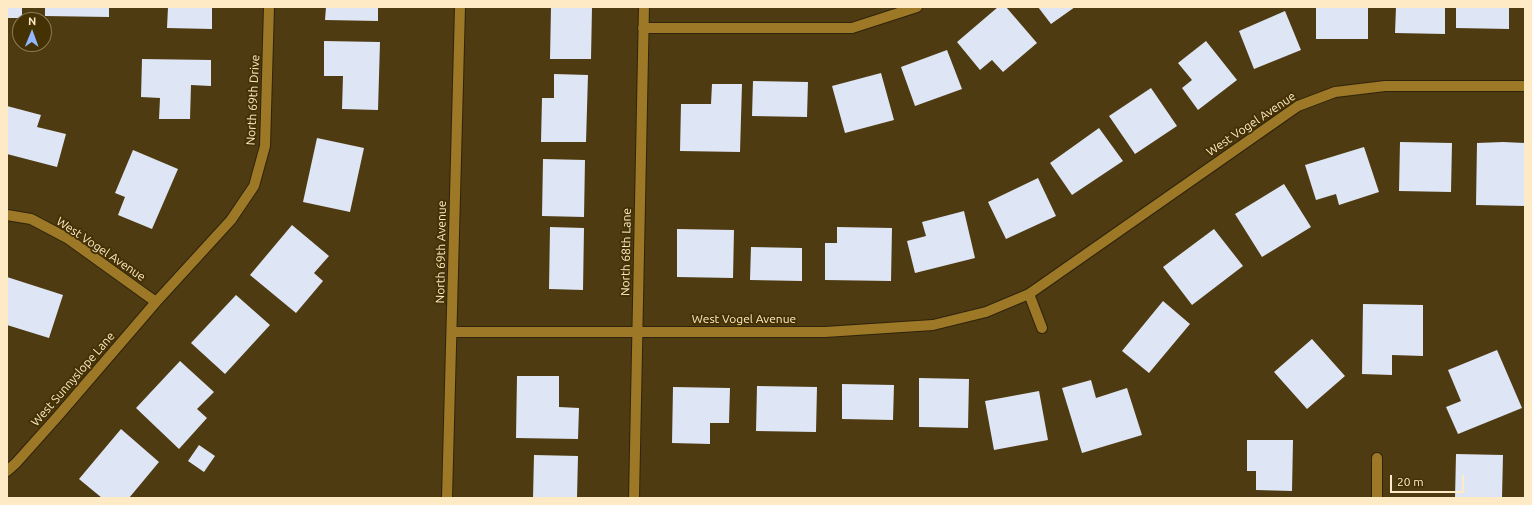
<!DOCTYPE html>
<style>
body{margin:0}
#map{position:relative;width:1532px;height:505px;overflow:hidden;background:#4f3b11;font-family:Ubuntu,sans-serif}
canvas{display:block}
.frame{position:absolute;inset:0;border:8px solid #feebc5;pointer-events:none}
.north{position:absolute;left:12px;top:12px;width:40px;height:40px;box-sizing:border-box;background:#443104;border:1px solid #8e7b51;border-radius:50%;rotate:1deg;font-size:11px;font-weight:700;line-height:16px;text-align:center;color:#feebc5}
.north::after{content:'';display:block;margin:auto;width:14px;height:18px;background:#93b7fd;clip-path:polygon(50% 0,100% 100%,50% 72%,0 100%)}
.scale{position:absolute;left:1390px;top:475px;width:74px;height:18px;box-sizing:border-box;border:2px solid #feebc5;border-top:0;padding-left:5px;font-size:12px;line-height:14px;white-space:nowrap;color:#feebc5;-webkit-text-stroke:3px #443104;paint-order:stroke}
</style>
<div id="map">
<canvas width="1532" height="505"></canvas>
<div class="frame"></div>
<div class="north">N</div>
<div class="scale">20 m</div>
</div>
<script>
const context = document.querySelector('canvas').getContext('2d');
context.lineJoin = 'round';
function paint(path, color) {
  context.fillStyle = color;
  context.fill(path, 'evenodd');
}
function strokePath(path, color, width, dash) {
  context.strokeStyle = color;
  context.lineWidth = width;
  context.lineCap = dash ? 'butt' : 'round';
  context.setLineDash(dash || []);
  context.stroke(path);
}
function label(font, color, halo, rows, align = 'center') {
  context.font = font + ' Ubuntu,sans-serif';
  context.lineWidth = 4;
  context.setLineDash([]);
  context.textBaseline = 'middle';
  context.strokeStyle = halo;
  context.fillStyle = color;
  for (const [text, x, y, turn = 0] of rows) {
    context.save();
    context.translate(x, y);
    context.rotate((+turn || 0) * Math.PI / 180);
    context.textAlign = isNaN(turn) ? turn : align;
    if (halo) context.strokeText(text, 0, 0);
    context.fillText(text, 0, 0);
    context.restore();
  }
}
const building = new Path2D(`
 M 7,7 L 22,7 L 22,18 L 7,18 Z
 M 45,7 L 109,7 L 109,17 L 45,16 Z
 M 168,7 L 212,7 L 212,29 L 167,28 Z
 M 326,7 L 378,7 L 378,21 L 325,20 Z
 M 551,7 L 592,7 L 591,59 L 550,59 Z
 M 998,7 L 1006,7 L 1037,43 L 1003,72 L 992,60 L 980,70 L 957,42 Z
 M 1038,7 L 1075,7 L 1051,24 Z
 M 1316,7 L 1368,7 L 1368,39 L 1316,39 Z
 M 1396,7 L 1445,7 L 1445,34 L 1395,33 Z
 M 1456,7 L 1509,7 L 1509,29 L 1456,28 Z
 M 1285,11 L 1301,50 L 1254,69 L 1239,31 Z
 M 324,41 L 380,42 L 378,110 L 342,109 L 343,76 L 324,76 Z
 M 1206,41 L 1237,80 L 1198,110 L 1182,88 L 1192,80 L 1178,63 Z
 M 947,50 L 962,89 L 915,106 L 901,67 Z
 M 142,59 L 211,60 L 211,86 L 191,85 L 190,119 L 159,119 L 160,98 L 141,97 Z
 M 881,73 L 894,120 L 845,133 L 832,86 Z
 M 554,74 L 588,75 L 586,142 L 541,142 L 542,98 L 554,98 Z
 M 753,81 L 808,82 L 807,117 L 752,116 Z
 M 712,84 L 742,84 L 740,152 L 680,151 L 681,104 L 711,104 Z
 M 1151,88 L 1177,126 L 1135,154 L 1109,116 Z
 M 7,106 L 41,115 L 37,127 L 66,134 L 57,167 L 7,154 Z
 M 1099,128 L 1123,161 L 1072,195 L 1050,163 Z
 M 317,138 L 364,148 L 350,212 L 303,202 Z
 M 1400,142 L 1452,143 L 1451,192 L 1399,191 Z
 M 1503,142 L 1525,143 L 1525,206 L 1476,205 L 1477,143 Z
 M 1364,147 L 1379,192 L 1339,205 L 1336,194 L 1316,200 L 1305,165 Z
 M 133,150 L 178,169 L 152,229 L 118,215 L 125,197 L 115,193 Z
 M 543,159 L 585,160 L 584,217 L 542,216 Z
 M 1038,178 L 1056,216 L 1006,239 L 988,202 Z
 M 1284,184 L 1311,227 L 1262,257 L 1235,214 Z
 M 964,211 L 975,258 L 915,273 L 907,241 L 926,236 L 922,222 Z
 M 292,225 L 329,256 L 314,273 L 323,281 L 296,313 L 250,275 Z
 M 550,227 L 584,228 L 583,290 L 549,289 Z
 M 837,227 L 892,228 L 891,281 L 825,280 L 825,243 L 837,243 Z
 M 677,229 L 734,230 L 733,278 L 677,277 Z
 M 1214,229 L 1243,266 L 1192,305 L 1163,267 Z
 M 751,247 L 802,248 L 802,281 L 750,280 Z
 M 7,277 L 63,295 L 49,338 L 7,325 Z
 M 236,295 L 270,325 L 225,374 L 191,343 Z
 M 1163,301 L 1190,324 L 1149,373 L 1122,351 Z
 M 1363,304 L 1423,305 L 1423,356 L 1392,355 L 1392,375 L 1362,374 Z
 M 1312,339 L 1345,376 L 1307,409 L 1274,372 Z
 M 1497,350 L 1522,408 L 1458,434 L 1446,407 L 1461,401 L 1448,370 Z
 M 180,361 L 214,392 L 197,409 L 207,418 L 179,449 L 136,408 Z
 M 517,376 L 559,376 L 559,407 L 579,408 L 578,439 L 516,438 Z
 M 919,378 L 969,379 L 968,428 L 919,427 Z
 M 1091,380 L 1096,398 L 1127,388 L 1142,435 L 1082,453 L 1062,388 Z
 M 842,384 L 894,385 L 893,420 L 842,419 Z
 M 757,386 L 817,387 L 816,432 L 756,431 Z
 M 673,387 L 730,388 L 729,423 L 710,423 L 710,444 L 672,443 Z
 M 1039,391 L 1048,440 L 994,450 L 985,401 Z
 M 121,429 L 159,462 L 129,498 L 102,498 L 79,479 Z
 M 1247,440 L 1293,440 L 1292,491 L 1256,490 L 1256,471 L 1247,471 Z
 M 199,445 L 215,456 L 204,472 L 188,461 Z
 M 1456,454 L 1503,455 L 1502,498 L 1455,498 Z
 M 534,455 L 578,456 L 577,498 L 533,498 Z`);
const minor = new Path2D(`
 M 643,28 L 852,28 L 917,7
 M 7,215 L 31,219 L 67,238 L 156,302
 M 1029,294 L 1042,328
 M 452,332 L 825,332 L 933,325 L 986,312 L 1029,294 L 1298,106 L 1335,92 L 1385,86 L 1525,86
 M 1377,458 L 1377,498
 M 7,471 L 16,463 L 58,416 L 156,302 L 231,220 L 254,186 L 265,146 L 269,7
 M 447,498 L 460,7
 M 634,498 L 644,7`);
const streetNames = [
 ["North 69th Drive",253,100,-87],
 ["West Vogel Avenue",1251,124,-34],
 ["West Vogel Avenue",101,249,34],
 ["North 69th Avenue",441,252,-89],
 ["North 68th Lane",626,252,-89],
 ["West Vogel Avenue",744,319],
 ["West Sunnyslope Lane",73,379,-49]
];
paint(building, '#dee5f4');
strokePath(minor, '#2f230b', 12);
strokePath(minor, '#9c7827', 10);
label('12px', '#feebc5', '#443104', streetNames);
</script>
